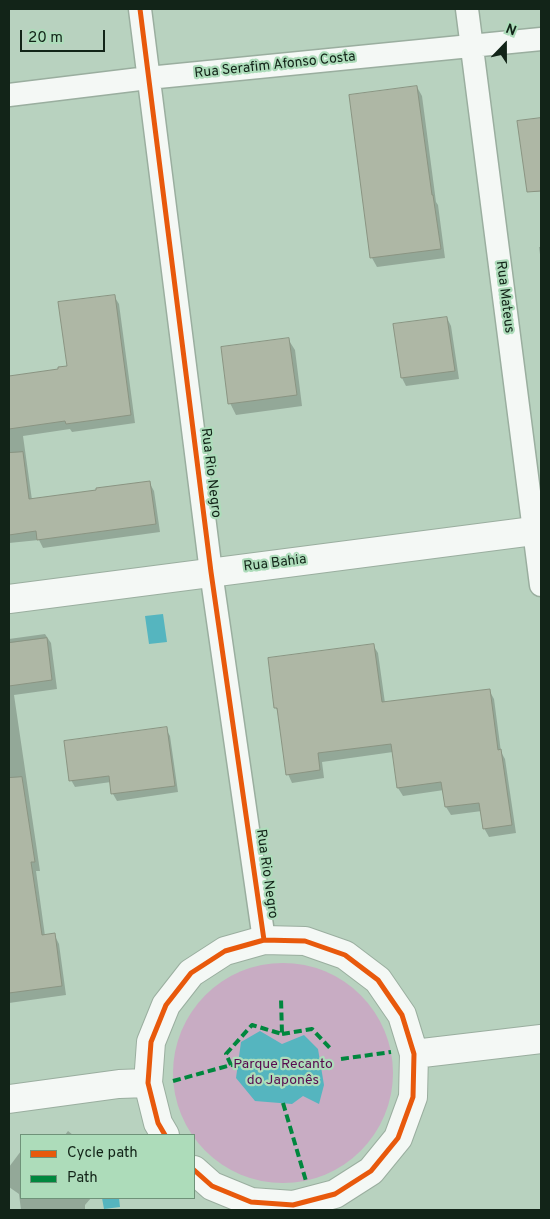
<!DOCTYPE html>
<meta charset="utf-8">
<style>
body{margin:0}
#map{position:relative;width:550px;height:1219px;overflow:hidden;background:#b8d2bf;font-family:Overpass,sans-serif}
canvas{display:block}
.frame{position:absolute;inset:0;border:10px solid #122418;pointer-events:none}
.legend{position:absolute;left:20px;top:1134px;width:175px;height:65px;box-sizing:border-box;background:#addcba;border:1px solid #6f9279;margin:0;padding:6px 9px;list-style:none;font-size:15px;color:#122418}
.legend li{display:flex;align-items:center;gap:10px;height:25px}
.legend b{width:25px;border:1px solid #6f9279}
.north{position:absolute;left:480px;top:20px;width:50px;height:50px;-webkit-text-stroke:4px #addcba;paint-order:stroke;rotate:22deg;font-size:14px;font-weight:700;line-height:20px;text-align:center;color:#122418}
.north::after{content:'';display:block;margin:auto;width:18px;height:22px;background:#122418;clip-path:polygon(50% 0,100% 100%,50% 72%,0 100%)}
.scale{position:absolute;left:20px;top:30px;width:85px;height:22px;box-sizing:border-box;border:2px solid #122418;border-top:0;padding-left:6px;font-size:15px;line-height:18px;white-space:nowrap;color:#122418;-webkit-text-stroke:4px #addcba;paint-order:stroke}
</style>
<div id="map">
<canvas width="550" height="1219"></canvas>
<div class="frame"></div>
<ul class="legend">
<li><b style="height:6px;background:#e8590c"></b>Cycle path</li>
<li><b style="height:6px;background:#00873e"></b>Path</li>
</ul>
<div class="north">N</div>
<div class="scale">20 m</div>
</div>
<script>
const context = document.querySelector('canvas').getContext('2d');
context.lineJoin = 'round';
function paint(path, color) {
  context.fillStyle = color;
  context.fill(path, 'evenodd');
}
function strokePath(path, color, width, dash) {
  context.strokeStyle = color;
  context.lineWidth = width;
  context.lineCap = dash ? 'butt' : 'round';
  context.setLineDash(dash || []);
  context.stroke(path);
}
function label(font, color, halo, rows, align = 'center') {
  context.font = font + ' Overpass,sans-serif';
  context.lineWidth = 4.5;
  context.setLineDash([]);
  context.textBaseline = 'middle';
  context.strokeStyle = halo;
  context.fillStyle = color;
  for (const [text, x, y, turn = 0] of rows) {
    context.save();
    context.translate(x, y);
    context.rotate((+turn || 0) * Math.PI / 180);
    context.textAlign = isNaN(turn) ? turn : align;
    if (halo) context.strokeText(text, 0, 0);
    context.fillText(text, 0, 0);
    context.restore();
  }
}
const green = new Path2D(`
 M173 1073a110 110 0 1 1 220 0a110 110 0 1 1-220 0Z`);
const water = new Path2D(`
 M 163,614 L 167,642 L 149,644 L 145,616 Z
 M 260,1031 L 282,1044 L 304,1035 L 318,1049 L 324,1085 L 319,1104 L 303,1096 L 292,1104 L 255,1101 L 236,1078 L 241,1042 Z
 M 102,1198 L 119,1198 L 120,1207 L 104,1209 Z`);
const shadow = new Path2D(`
 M 417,87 L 422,96 L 436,202 L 438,205 L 445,258 L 377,267 L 372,258 Z
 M 541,119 L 541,191 L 533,192 L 527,182 L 519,122 Z
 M 539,247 L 541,247 L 541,262 Z
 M 114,296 L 119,304 L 135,423 L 72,432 L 70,429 L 23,436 L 32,500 L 149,482 L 154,491 L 160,532 L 43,548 L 39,540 L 9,543 L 9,377 L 60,370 L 68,367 Z
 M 447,318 L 451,326 L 459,379 L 406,386 L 402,378 L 394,325 Z
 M 288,339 L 295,350 L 302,406 L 236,415 L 230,403 Z
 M 45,634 L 51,643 L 57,689 L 14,695 L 40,871 L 36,871 L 45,936 L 54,934 L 59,944 L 66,995 L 9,1003 L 9,639 Z
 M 373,645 L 378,653 L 385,703 L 489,690 L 494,699 L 501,752 L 505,759 L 516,833 L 489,837 L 484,828 L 482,811 L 451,815 L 446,807 L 444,790 L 403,796 L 398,788 L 393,752 L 322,762 L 324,778 L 292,783 L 288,774 L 279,714 L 276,708 Z
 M 166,729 L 170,736 L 178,792 L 117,801 L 113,794 L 111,782 L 75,787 L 71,780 Z
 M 68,1131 L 73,1135 L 65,1135 Z
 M 21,1151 L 21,1198 L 91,1198 L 85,1205 L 85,1210 L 21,1210 L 19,1194 L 9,1187 L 9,1167 Z`);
const building = new Path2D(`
 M 417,86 L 432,195 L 433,195 L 441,249 L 370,258 L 349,95 Z
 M 541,118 L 541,191 L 527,192 L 517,121 Z
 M 115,295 L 131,415 L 66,424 L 65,421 L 9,429 L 9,376 L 58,369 L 58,367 L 67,366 L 58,302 Z
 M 447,317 L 455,371 L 401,378 L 393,324 Z
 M 289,338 L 297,395 L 228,404 L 221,347 Z
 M 23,452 L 29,499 L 96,490 L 96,488 L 150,481 L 156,524 L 37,540 L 36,531 L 9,535 L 9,453 Z
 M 47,638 L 52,680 L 9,686 L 9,643 Z
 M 374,644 L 382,702 L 490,689 L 498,750 L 501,749 L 512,825 L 483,829 L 479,803 L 445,807 L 441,782 L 397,788 L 391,744 L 318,753 L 320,770 L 286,775 L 277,708 L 274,708 L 268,658 Z
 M 167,727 L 175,786 L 111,794 L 109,776 L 69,781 L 64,741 Z
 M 22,777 L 35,862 L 31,862 L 42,935 L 55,933 L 62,986 L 9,993 L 9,778 Z`);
const street = new Path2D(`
 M 140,9 L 211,572 L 264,940
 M 467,9 L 541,585
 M 9,95 L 148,78 L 541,39`);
const secondary = new Path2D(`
 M 9,599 L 541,530
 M 414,1054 L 541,1039
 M 9,1099 L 119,1084 L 148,1083
 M 165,1135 L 158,1123 L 148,1083 L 151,1042 L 166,1005 L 191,973 L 225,951 L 264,940 L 305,941 L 345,955 L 378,980 L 402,1015 L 414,1054 L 413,1097 L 398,1138 L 371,1171 L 335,1194 L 293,1205 L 251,1202 L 212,1186 L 194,1170`);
const quiet = new Path2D(`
 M 282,1034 L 312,1029 L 330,1048
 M 341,1059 L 391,1052
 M 231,1065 L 270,1067
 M 173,1081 L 231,1065 L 226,1054 L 252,1025 L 282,1034 L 281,998
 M 283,1103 L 306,1181`);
const cycleway = new Path2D(`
 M 140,9 L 211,572 L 264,940
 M 165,1135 L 158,1123 L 148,1083 L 151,1042 L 166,1005 L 191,973 L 225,951 L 264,940 L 305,941 L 345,955 L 378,980 L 402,1015 L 414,1054 L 413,1097 L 398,1138 L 371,1171 L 335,1194 L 293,1205 L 251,1202 L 212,1186 L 194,1170`);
const streetNames = [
 ["Rua Serafim Afonso Costa",275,66,-6],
 ["Rua Mateus",504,297,83],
 ["Rua Rio Negro",210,473,83],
 ["Rua Bahia",275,564,-7],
 ["Rua Rio Negro",266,874,82]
];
const parkNames = [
 ["Parque Recanto",283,1065],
 ["do Japonês",283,1081]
];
paint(green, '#c8acc3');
paint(water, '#55b5bf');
paint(shadow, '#0003');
paint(building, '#aeb7a5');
strokePath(building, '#8a9482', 1);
strokePath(street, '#9aae9f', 25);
strokePath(secondary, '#9aae9f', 30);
strokePath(street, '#f4f8f5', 22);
strokePath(secondary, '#f4f8f5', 28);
strokePath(quiet, '#00873e', 4, [8, 4]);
strokePath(cycleway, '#e8590c', 5);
label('14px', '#122418', '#addcba', streetNames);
label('14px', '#580b4f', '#addcba', parkNames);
</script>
